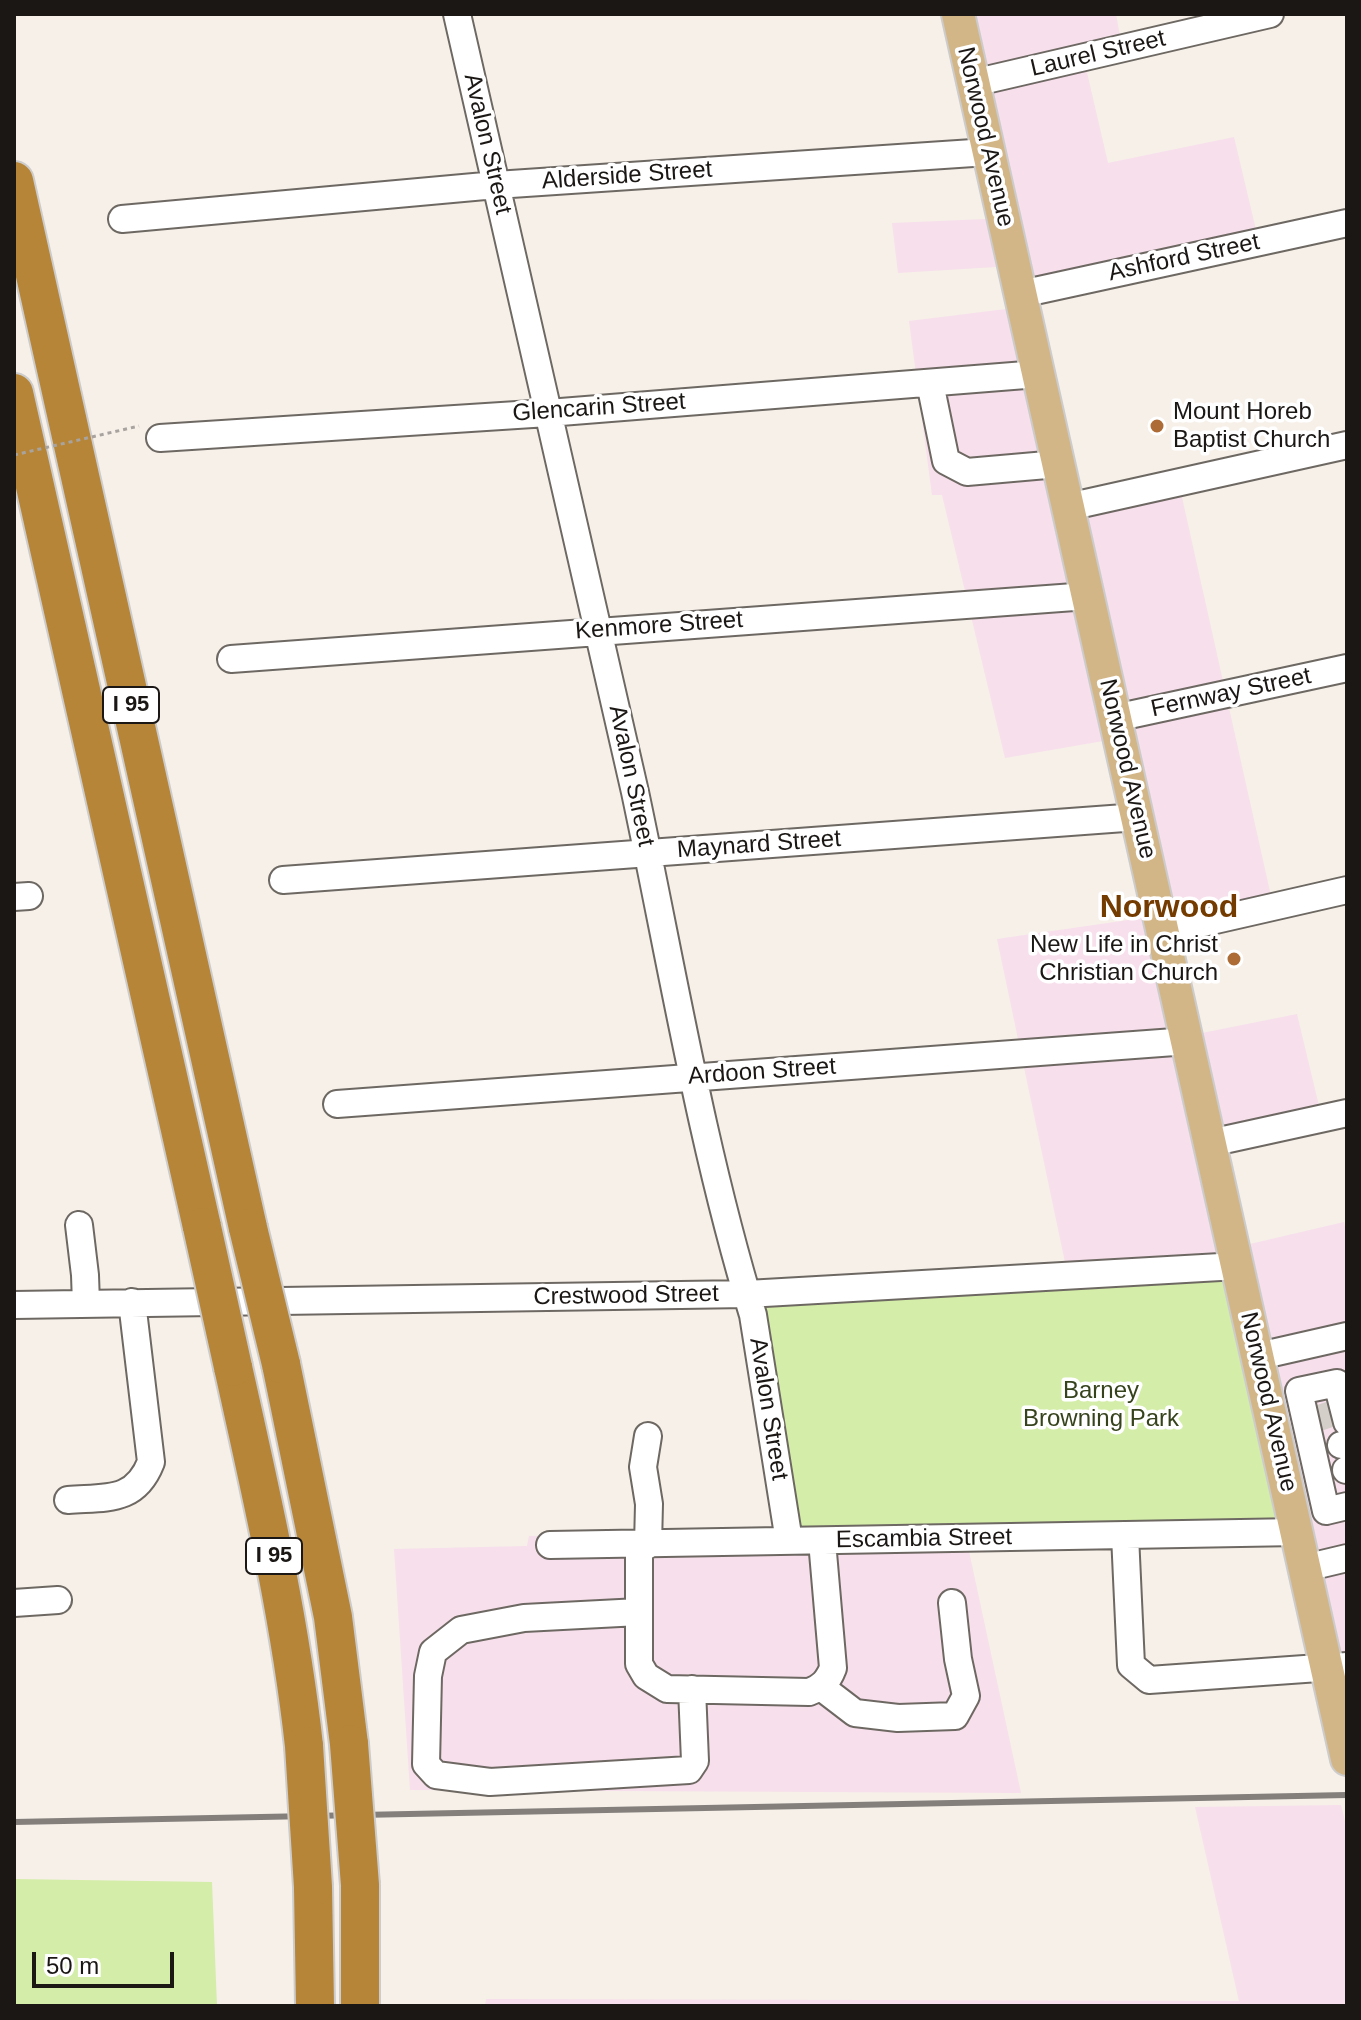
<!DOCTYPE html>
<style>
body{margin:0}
#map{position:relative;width:1361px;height:2020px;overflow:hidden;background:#f6f0e9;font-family:Arial,sans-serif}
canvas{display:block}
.frame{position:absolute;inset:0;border:16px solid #1a1715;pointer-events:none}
.scale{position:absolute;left:32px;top:1952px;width:142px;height:36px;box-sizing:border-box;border:4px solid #1a1715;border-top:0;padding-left:10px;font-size:24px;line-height:28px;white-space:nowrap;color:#1a1715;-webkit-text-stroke:6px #fff;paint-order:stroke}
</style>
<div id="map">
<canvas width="1361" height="2020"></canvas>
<div class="frame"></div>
<div class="scale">50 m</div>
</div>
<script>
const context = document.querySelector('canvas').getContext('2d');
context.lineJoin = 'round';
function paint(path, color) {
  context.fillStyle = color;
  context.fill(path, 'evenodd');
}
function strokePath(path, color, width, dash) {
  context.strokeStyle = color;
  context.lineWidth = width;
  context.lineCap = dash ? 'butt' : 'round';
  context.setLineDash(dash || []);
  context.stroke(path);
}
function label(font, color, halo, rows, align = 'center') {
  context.font = font + ' Arial,sans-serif';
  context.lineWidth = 7;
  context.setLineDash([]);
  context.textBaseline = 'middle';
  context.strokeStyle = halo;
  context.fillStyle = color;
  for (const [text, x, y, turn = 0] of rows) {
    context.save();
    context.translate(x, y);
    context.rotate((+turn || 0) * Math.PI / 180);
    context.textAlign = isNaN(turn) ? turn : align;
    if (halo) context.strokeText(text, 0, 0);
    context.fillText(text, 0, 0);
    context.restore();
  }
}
const commercial = new Path2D(`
 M 975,14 L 1116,14 L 1124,59 L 1086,68 L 1108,163 L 1234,137 L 1261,251 L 1038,301 Z
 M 986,219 L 996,267 L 898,273 L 892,223 Z
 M 1006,309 L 1103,741 L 1005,758 L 942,495 L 932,495 L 909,321 Z
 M 1181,493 L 1271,896 L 1177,917 L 1086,514 Z
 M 1142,918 L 1222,1277 L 1070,1286 L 997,939 Z
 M 1297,1014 L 1324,1127 L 1228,1149 L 1202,1033 Z
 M 1344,1222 L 1347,1234 L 1347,1680 L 1250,1244 Z
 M 964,1528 L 1021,1793 L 410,1790 L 394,1549 L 527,1546 L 529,1536 Z
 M 1341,1805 L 1347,1830 L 1347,2006 L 485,2006 L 486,1999 L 1239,2001 L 1195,1807 Z`);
const green = new Path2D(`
 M 1222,1277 L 1277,1522 L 798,1531 L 764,1305 Z
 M 14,1879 L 212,1882 L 217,2006 L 14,2006 Z`);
const minorTunnel = new Path2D(`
 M 1313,1420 L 1334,1413`);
const minor = new Path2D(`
 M 457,14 C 517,273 578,532 635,792 C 672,966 701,1145 753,1315 L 789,1541
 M 973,83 L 1270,14
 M 122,219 L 496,185 L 988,152
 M 1021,294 L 1347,223
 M 930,383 L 946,461 L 967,472 L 1058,464
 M 160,438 L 548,413 L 1038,374
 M 1068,507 L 1347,445
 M 231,659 L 1088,596
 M 1115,718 L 1347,668
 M 283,880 L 1138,817
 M 14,897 L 29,896
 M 1163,932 L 1347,890
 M 337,1104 L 1188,1041
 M 1210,1143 L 1347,1113
 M 79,1225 L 85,1275 L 86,1304
 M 14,1305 L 747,1294 L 1238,1266
 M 1259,1356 L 1347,1336
 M 1347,1422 L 1337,1383 L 1299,1391 L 1326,1511 L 1347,1506
 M 648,1436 L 643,1467 L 649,1504 L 648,1545
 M 1341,1445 L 1347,1444
 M 1346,1470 L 1347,1470
 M 68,1500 C 106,1497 135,1503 151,1462 L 132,1302
 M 1125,1535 L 1131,1665 L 1149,1680 L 1347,1666
 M 550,1545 L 1298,1532
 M 639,1545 L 639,1664 L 646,1676 L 667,1689 L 809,1692 C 822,1687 828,1681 833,1668 L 822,1541
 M 1305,1568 L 1347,1558
 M 14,1603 L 58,1600
 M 639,1612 L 524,1618 L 461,1630 L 433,1652 L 428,1676 L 426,1764 L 436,1775 L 490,1782 L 689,1770 L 695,1761 L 692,1689
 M 821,1687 L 855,1713 L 898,1718 L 955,1716 L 966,1696 L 958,1659 L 952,1603`);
const major = new Path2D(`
 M 958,14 L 1347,1759`);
const highway = new Path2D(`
 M 14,181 L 248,1228
 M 14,393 L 202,1227
 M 281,1364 L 333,1617 L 349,1744
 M 233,1367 C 261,1493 290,1618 304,1746
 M 313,1887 L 315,2006
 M 360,2006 L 360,1885`);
const rail = new Path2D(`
 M 14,1822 L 1347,1795`);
const pathBridge = new Path2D(`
 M 14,455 L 139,426`);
const highwayBridge = new Path2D(`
 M 202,1227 L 233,1367
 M 248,1228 L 281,1364
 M 349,1744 L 360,1885
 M 304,1746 L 313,1887`);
const markers = [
 [1157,426,8,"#ad6c36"],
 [1234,959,8,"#ad6c36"]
];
const shields = [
 [131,705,56],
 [274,1556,56]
];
const shieldNames = [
 ["I 95",131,705],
 ["I 95",274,1556]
];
const streetNames = [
 ["Laurel Street",1098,54,-13],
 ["Norwood Avenue",985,137,77],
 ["Avalon Street",487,144,77],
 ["Alderside Street",627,176,-4],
 ["Ashford Street",1184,258,-12],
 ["Glencarin Street",599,408,-4],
 ["Kenmore Street",659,626,-4],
 ["Fernway Street",1231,693,-12],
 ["Norwood Avenue",1127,769,77],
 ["Avalon Street",631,776,78],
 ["Maynard Street",759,845,-4],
 ["Ardoon Street",762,1072,-4],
 ["Crestwood Street",626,1296,-1],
 ["Norwood Avenue",1268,1402,77],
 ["Avalon Street",768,1409,81],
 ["Escambia Street",924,1539,-1]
];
const poiNames = [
 ["Mount Horeb",1173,412],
 ["Baptist Church",1173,440],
 ["New Life in Christ",1218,945,"right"],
 ["Christian Church",1218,973,"right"]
];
const parkNames = [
 ["Barney",1101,1391],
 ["Browning Park",1101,1419]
];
const districtNames = [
 ["Norwood",1169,908]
];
paint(commercial, '#f7dfeb');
paint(green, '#d4eda8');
strokePath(minorTunnel, '#d5cfc9', 26, [26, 13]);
strokePath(minor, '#6e6863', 30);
strokePath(major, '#cdcccc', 36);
strokePath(highway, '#cdcccc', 42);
strokePath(minor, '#fff', 26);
strokePath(major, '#d3b688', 32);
strokePath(highway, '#b68538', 38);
strokePath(rail, '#847f7b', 6);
strokePath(highwayBridge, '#cdcccc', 42, []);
strokePath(pathBridge, '#a8a39e', 3, [4, 4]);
strokePath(highwayBridge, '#b68538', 38);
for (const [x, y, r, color] of markers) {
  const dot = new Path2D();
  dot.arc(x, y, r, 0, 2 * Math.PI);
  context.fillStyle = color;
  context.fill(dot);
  strokePath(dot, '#fff', 3);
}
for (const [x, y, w] of shields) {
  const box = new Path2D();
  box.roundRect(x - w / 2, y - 18, w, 36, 6);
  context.fillStyle = '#fff';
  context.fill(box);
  strokePath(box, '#1a1715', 2);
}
label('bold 22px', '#1a1715', null, shieldNames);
label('24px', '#1a1715', '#fff', streetNames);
label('24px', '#1a1715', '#fff', poiNames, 'left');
label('24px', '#36431c', '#fff', parkNames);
label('bold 32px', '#733b00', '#fff', districtNames);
</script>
